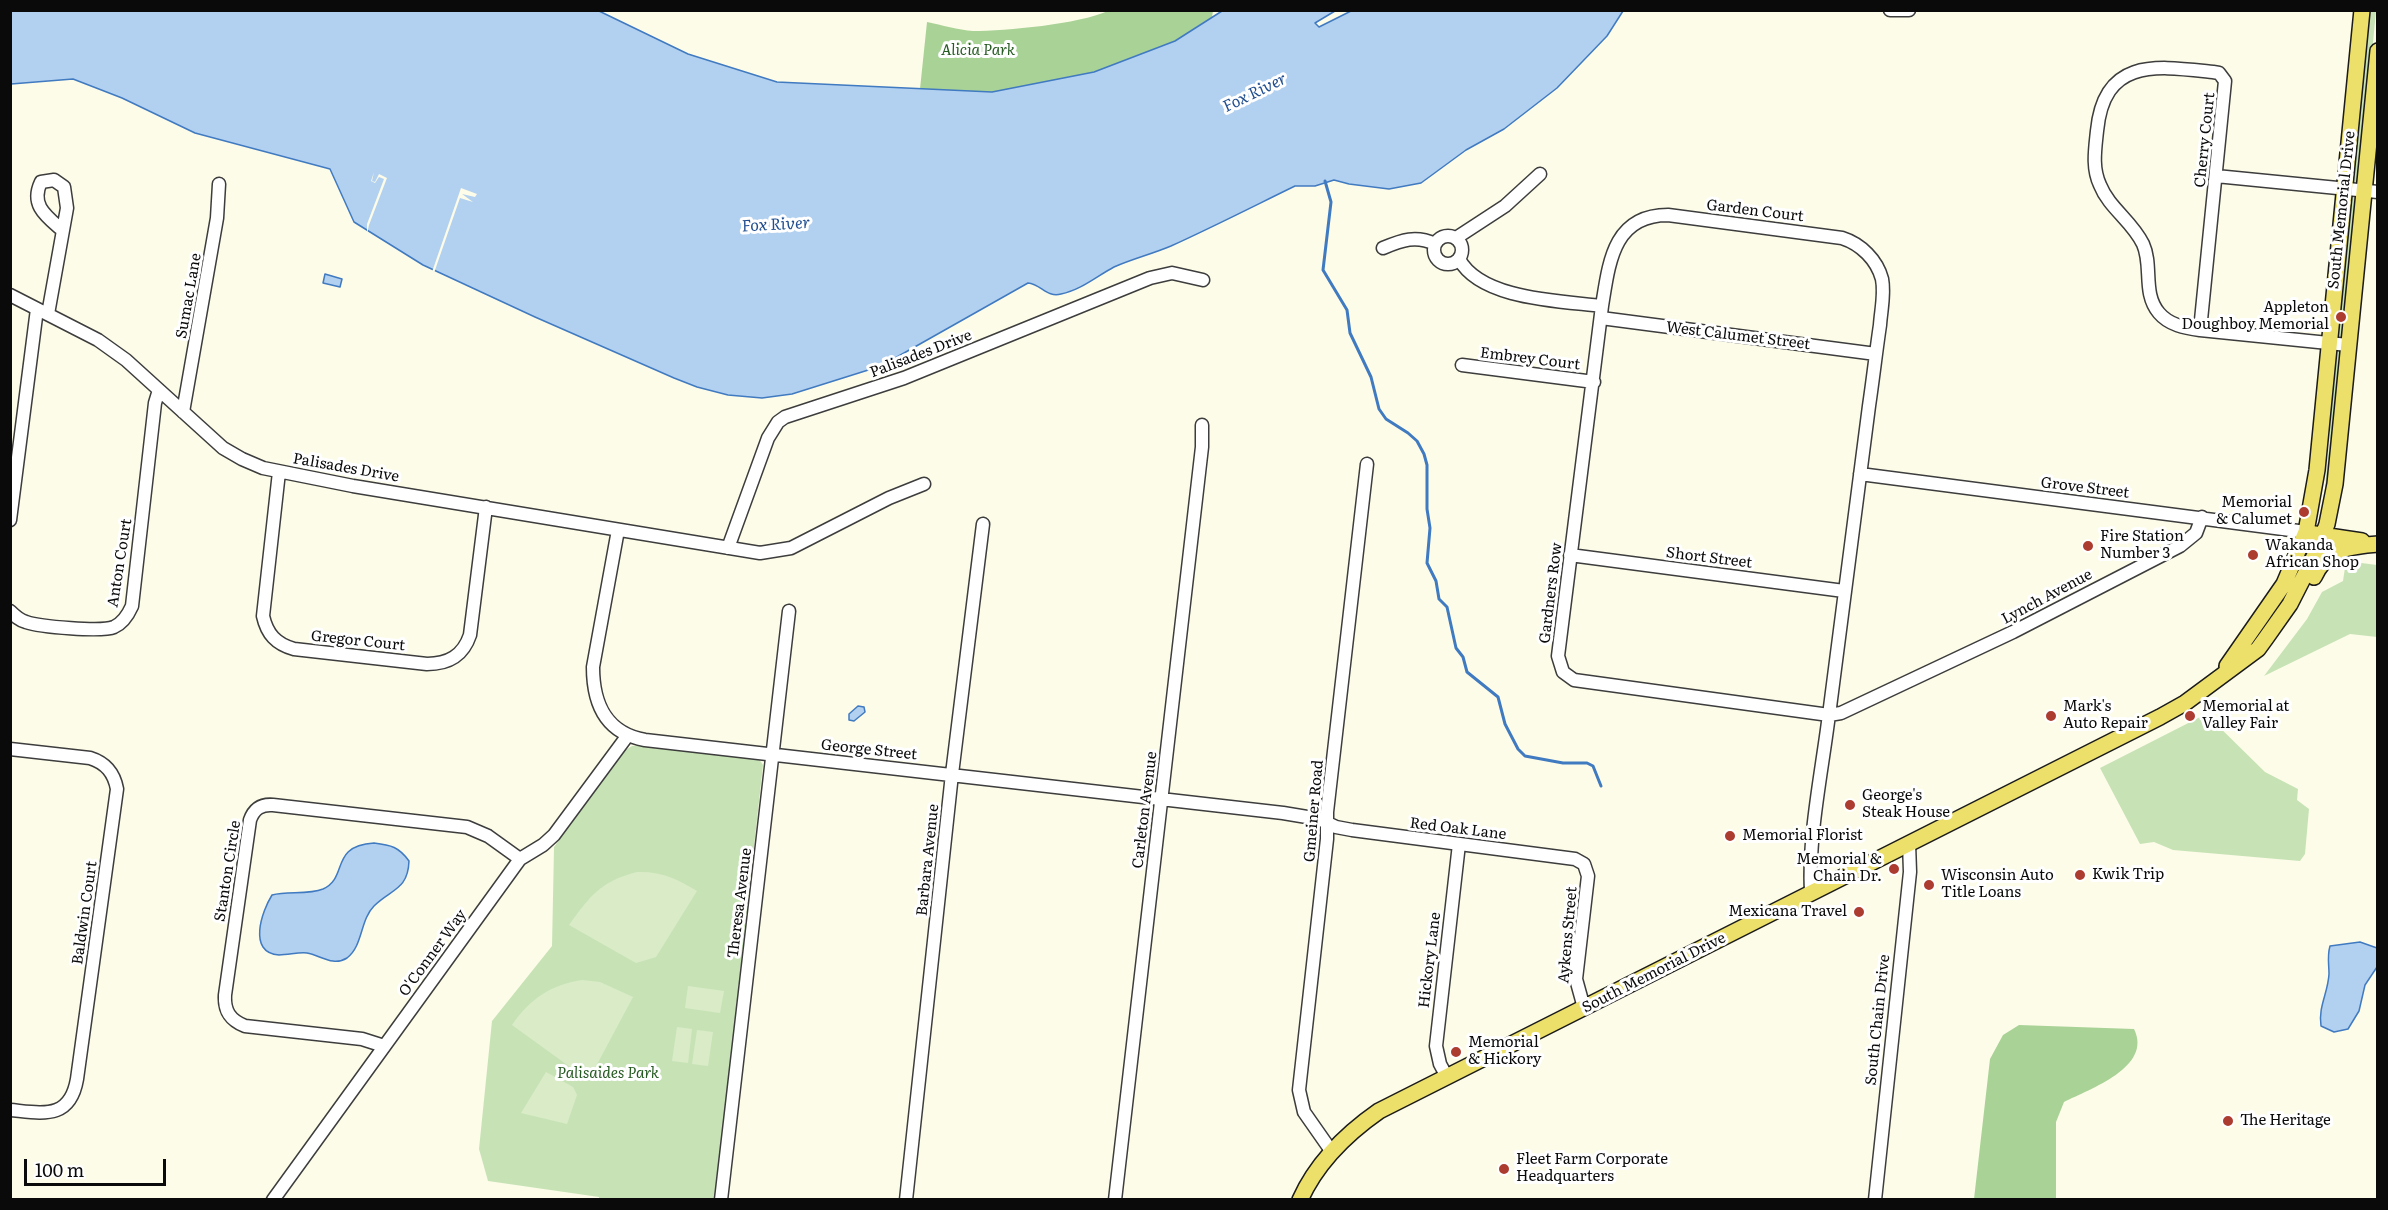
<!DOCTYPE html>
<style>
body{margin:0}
#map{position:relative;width:2388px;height:1210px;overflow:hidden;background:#fdfce8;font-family:Literata,serif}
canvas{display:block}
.frame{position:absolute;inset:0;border:12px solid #0a0a0a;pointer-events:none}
.scale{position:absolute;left:24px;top:1159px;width:142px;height:27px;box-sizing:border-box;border:3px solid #0a0a0a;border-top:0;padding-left:8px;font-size:18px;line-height:21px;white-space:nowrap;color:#0a0a0a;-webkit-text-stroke:4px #fff;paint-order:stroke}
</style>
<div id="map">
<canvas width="2388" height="1210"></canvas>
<div class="frame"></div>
<div class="scale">100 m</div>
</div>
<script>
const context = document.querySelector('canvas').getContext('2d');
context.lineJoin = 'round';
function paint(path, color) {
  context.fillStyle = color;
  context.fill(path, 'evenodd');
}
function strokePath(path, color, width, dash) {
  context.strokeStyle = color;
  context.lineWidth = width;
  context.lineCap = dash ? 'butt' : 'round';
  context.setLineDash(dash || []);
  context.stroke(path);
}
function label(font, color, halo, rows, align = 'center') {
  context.font = font + ' Literata,serif';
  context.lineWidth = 6;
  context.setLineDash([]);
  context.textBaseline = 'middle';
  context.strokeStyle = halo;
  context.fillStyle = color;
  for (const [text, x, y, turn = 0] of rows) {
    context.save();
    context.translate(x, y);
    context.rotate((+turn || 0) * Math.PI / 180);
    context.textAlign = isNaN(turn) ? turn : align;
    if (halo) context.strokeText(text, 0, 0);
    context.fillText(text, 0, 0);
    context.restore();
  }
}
const green = new Path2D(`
 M 2368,11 L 2376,11 L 2360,179 L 2355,183 L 2352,182 Z
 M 2351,197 L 2357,198 L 2343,337 L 2339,338 L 2337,336 Z
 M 2338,350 L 2341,351 L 2327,490 L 2325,486 L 2330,436 L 2331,380 L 2335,351 Z
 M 2346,561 L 2377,565 L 2377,637 L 2350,634 L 2264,676 L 2307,619 L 2322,592 L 2343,581 Z
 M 2206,714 L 2265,772 L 2298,789 L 2297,800 L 2309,809 L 2305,854 L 2300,861 L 2173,850 L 2154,842 L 2140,844 L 2100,768 Z
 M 641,745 L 755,757 L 759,759 L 763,765 L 715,1199 L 599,1199 L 599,1197 L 488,1181 L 479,1149 L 492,1021 L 552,946 L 554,847 L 624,751 L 632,746 Z`);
const forest = new Path2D(`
 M 1108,11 L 1213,11 L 1212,17 L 1175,41 L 1094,72 L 992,92 L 920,89 L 927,22 C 942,25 958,30 973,31 C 1006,31 1079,24 1108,11 Z
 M 2019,1025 L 2134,1029 C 2153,1067 2090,1089 2064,1102 L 2056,1122 L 2056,1199 L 1974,1199 L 1990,1059 L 2003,1035 Z`);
const pitch = new Path2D(`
 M 637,872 C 661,871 677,879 697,891 L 656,957 L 636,963 L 569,925 C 590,896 601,881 637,872 Z
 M 582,980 L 600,982 L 633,997 L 594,1070 L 577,1072 L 512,1025 C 530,999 550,985 582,980 Z
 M 688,986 L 724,991 L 720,1013 L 685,1008 Z
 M 677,1027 L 692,1029 L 688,1063 L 672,1061 Z
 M 697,1030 L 713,1032 L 708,1066 L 692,1064 Z
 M 546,1072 L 573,1087 L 577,1095 L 567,1124 L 521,1113 Z`);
const water = new Path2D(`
 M 11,10 L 599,11 L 688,54 L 777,82 L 992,92 L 1094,72 L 1175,41 L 1222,11 L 1335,11 L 1315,23 L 1319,27 L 1351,11 L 1623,11 L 1607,36 L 1557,88 L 1504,129 L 1466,150 L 1421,183 L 1389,189 L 1349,184 L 1334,180 L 1315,186 L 1295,186 C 1254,206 1213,227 1171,246 C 1152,254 1132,259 1114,267 C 1097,276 1081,290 1061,294 C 1047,298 1041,284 1028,283 L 881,366 L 792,394 L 762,398 L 728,395 L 697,387 L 674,378 L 535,317 L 423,265 L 354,222 L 330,169 L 195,133 L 122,98 L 73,79 L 11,84 Z
 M 325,274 L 342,279 L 340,287 L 323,283 Z
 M 858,706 L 864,707 L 865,712 L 854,721 L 849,720 L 849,714 Z
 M 374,843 C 391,845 399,847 409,861 C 408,890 391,889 374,906 C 360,920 363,946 347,958 C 333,967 320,955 307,953 C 298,952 289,955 279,955 C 247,953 262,911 272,895 C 288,891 308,895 323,889 C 349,877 329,846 374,843 Z
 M 2360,942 L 2377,948 L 2377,967 L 2365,985 L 2359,1011 L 2348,1029 L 2334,1032 L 2321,1026 C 2318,1007 2328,993 2329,974 C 2329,964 2327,956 2330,946 Z`);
const pier = new Path2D(`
 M 374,172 L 372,181 L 375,182 L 379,174 L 387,178 L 369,225 L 367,234 L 367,224 L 384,179 L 379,177 L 375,183 L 371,181 Z
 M 461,188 L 477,194 L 475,197 L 462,194 L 473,202 L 460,198 L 434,273 L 432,272 Z`);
const stream = new Path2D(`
 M 1325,181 L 1331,202 L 1323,270 L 1347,310 L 1350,333 L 1371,377 L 1379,409 L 1386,419 L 1408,433 L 1417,441 L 1424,454 L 1427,465 L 1427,509 L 1430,528 L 1427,563 L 1436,581 L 1439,599 L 1447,607 L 1456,648 L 1463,657 L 1467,672 L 1498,697 L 1505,724 L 1518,749 L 1525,756 L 1563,763 L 1587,763 L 1593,766 L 1601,786`);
const minor = new Path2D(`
 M 1890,10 L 1909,10
 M 2216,176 L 2378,192
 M1434 250a14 14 0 1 1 28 0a14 14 0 1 1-28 0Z
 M 1456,238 L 1505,206 L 1540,174
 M 1383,248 C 1402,240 1416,235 1435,244
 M 1459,259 C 1481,300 1562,301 1602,306
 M 10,295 L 98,340 L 126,360 L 223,448 L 242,459 L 263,468 L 353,486 L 760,553 L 791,548 L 889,498 L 924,484
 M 48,314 L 67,208 L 64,187 L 54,180 L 41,182 C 30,205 46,216 62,230
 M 1601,318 L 1876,354
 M 2200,330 L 2225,81 L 2219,73 L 2213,72 C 2157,66 2104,57 2097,131 C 2095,150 2092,168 2100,185 C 2109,208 2132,221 2143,244 C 2153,266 2142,293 2159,313 C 2169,325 2185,328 2200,330 L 2348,345
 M 1462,365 L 1594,382
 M 183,412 L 217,218 L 219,184
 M 279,472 L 263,616 C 267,634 276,644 294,649 L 427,664 C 448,664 463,656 470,635 L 486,507
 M 1860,474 L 2306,532
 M 10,520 L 37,309
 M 618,530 L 593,667 C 593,704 606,733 645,740 L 1283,813 L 1319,819 L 1336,827 L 1352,830 L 1575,859 L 1584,864 L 1588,876 L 1576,979 L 1584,1008
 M 728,548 L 768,438 L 778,422 L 785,417 L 904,378 L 1150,278 L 1172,273 L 1203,280
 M 1570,555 L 1844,591
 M 10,611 C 15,616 19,620 26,622 C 40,627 102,632 114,627 C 123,623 128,615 132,606 L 155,403 L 159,390
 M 10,749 L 90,758 C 106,763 114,773 117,789 L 77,1079 C 70,1120 43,1113 10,1110
 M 1811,892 C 1808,839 1821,776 1828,722 L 1829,715 C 1842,612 1855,509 1869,406 C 1873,379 1876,352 1880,325 C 1881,310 1885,294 1882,279 C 1877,260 1861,244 1842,238 L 1668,215 C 1613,215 1609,263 1602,306 L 1558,656 L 1563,672 L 1574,680 L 1829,715 L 1841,713 L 2013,632 L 2180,546 L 2196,533 L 2202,517
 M 384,1046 L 362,1039 L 245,1026 C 230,1020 224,1011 225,995 L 250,820 C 254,809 261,804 273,805 L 467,827 L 488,836 L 520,859
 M 1447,1077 L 1440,1064 L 1436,1046 L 1459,844
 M 1332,1152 L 1304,1112 L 1299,1090 L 1327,839 L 1327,812 L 1367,464
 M 273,1200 L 520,859 L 543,845 L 554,835 L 628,735
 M 721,1200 L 789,611
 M 906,1200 L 952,774 L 983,524
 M 1115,1200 L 1202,447 L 1202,425
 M 1875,1200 L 1910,872 L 1909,843`);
const major = new Path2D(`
 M 2315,534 L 2362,541
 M 2314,577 C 2328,547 2348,547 2378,544
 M 2227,666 L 2284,584 L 2306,532 L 2317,470 L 2362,10
 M 1300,1200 C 1317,1162 1346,1134 1379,1111 L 2160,717 L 2185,703 L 2258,649 L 2266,638 L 2290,604 L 2318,549 L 2327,524 L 2335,484 L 2378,51`);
const markers = [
 [2341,317,6,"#ac3c30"],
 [2304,512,6,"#ac3c30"],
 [2088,546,6,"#ac3c30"],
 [2253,555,6,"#ac3c30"],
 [2051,716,6,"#ac3c30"],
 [2190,716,6,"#ac3c30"],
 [1850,805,6,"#ac3c30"],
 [1730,836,6,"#ac3c30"],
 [1894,869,6,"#ac3c30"],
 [2080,875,6,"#ac3c30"],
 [1929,885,6,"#ac3c30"],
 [1859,912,6,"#ac3c30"],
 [1456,1052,6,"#ac3c30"],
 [2228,1121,6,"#ac3c30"],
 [1504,1169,6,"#ac3c30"]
];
const parkNames = [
 ["Alicia Park",978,51],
 ["Palisaides Park",608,1074]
];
const streetNames = [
 ["Cherry Court",2205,140,-84],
 ["South Memorial Drive",2342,210,-84],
 ["Garden Court",1755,211,7],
 ["Sumac Lane",189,296,-80],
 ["West Calumet Street",1738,336,7],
 ["Palisades Drive",921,354,-21],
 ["Embrey Court",1530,359,7],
 ["Palisades Drive",346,468,10],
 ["Grove Street",2085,488,7],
 ["Short Street",1709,558,7],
 ["Anton Court",120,563,-81],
 ["Gardners Row",1551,593,-83],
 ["Lynch Avenue",2047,597,-28],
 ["Gregor Court",358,641,6],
 ["George Street",869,750,6],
 ["Carleton Avenue",1145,810,-83],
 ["Gmeiner Road",1314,811,-85],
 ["Red Oak Lane",1458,829,7],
 ["Barbara Avenue",928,860,-84],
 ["Stanton Circle",228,871,-81],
 ["Theresa Avenue",740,903,-83],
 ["Baldwin Court",85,913,-82],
 ["Aykens Street",1568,935,-85],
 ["O'Conner Way",433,953,-54],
 ["Hickory Lane",1430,960,-83],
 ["South Memorial Drive",1654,973,-27],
 ["South Chain Drive",1878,1020,-84]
];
const poiNames = [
 ["Appleton",2329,308,"right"],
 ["Doughboy Memorial",2329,325,"right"],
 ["Memorial",2292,503,"right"],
 ["& Calumet",2292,520,"right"],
 ["Fire Station",2100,537],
 ["Number 3",2100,554],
 ["Wakanda",2265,546],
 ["African Shop",2265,563],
 ["Mark's",2063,707],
 ["Auto Repair",2063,724],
 ["Memorial at",2202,707],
 ["Valley Fair",2202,724],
 ["George's",1862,796],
 ["Steak House",1862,813],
 ["Memorial Florist",1742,836],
 ["Memorial &",1882,860,"right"],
 ["Chain Dr.",1882,877,"right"],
 ["Kwik Trip",2092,875],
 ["Wisconsin Auto",1941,876],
 ["Title Loans",1941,893],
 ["Mexicana Travel",1847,912,"right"],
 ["Memorial",1468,1043],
 ["& Hickory",1468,1060],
 ["The Heritage",2240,1121],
 ["Fleet Farm Corporate",1516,1160],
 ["Headquarters",1516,1177]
];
const waterNames = [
 ["Fox River",1255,93,-26],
 ["Fox River",776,225,-3]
];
paint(green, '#c7e3b6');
paint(forest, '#a9d297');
paint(pitch, '#daebc7');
paint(water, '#b2d0f0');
strokePath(water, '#407ac0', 1.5);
paint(pier, '#fdfce8');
strokePath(stream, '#407ac0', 3);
strokePath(minor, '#3d3d3d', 15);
strokePath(major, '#1b1b1b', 18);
strokePath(minor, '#fff', 12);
strokePath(major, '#ecdf6a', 15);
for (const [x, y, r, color] of markers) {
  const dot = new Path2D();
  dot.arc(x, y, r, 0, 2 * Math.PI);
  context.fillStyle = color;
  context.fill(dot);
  strokePath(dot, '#fff', 2);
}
label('italic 15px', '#255a21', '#fff', parkNames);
label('15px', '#0a0a0a', '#fff', streetNames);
label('15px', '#0a0a0a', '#fff', poiNames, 'left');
label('italic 16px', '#204e8f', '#fff', waterNames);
</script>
